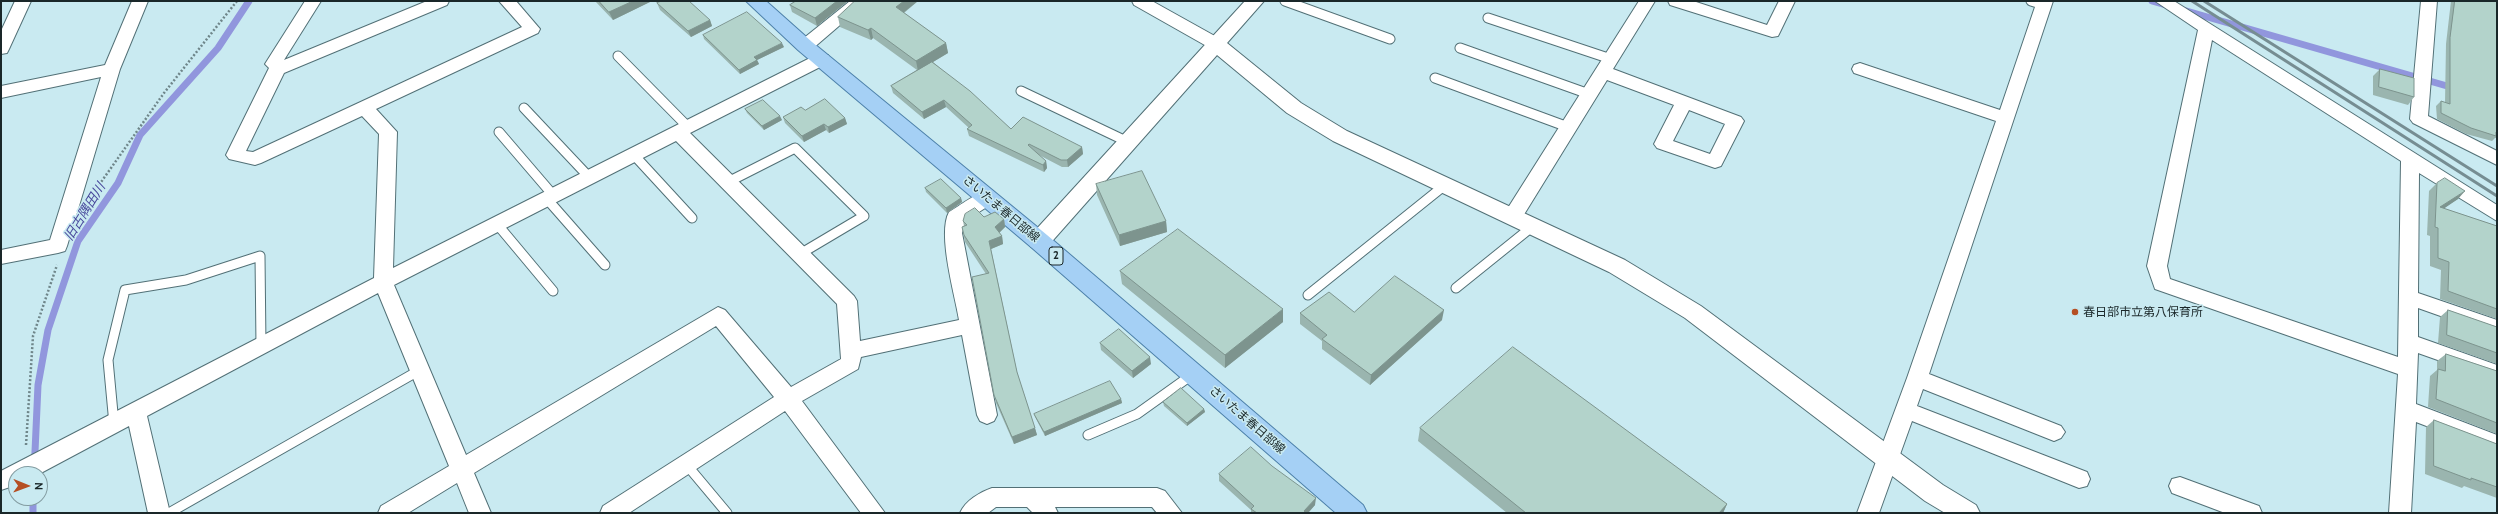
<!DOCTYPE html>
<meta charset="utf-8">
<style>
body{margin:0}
#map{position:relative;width:2498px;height:514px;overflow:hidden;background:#c9eaf1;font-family:Cabin,sans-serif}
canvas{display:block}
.frame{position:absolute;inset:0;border:2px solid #1a2729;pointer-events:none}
.north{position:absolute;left:8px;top:466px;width:40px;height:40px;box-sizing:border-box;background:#c9eaf1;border:1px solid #839ca1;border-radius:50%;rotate:91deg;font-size:11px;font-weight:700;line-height:16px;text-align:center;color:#1a2729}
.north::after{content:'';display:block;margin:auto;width:14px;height:18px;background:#b54f23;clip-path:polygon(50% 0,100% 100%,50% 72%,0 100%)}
</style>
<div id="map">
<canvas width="2498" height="514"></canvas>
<div class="frame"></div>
<div class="north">N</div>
</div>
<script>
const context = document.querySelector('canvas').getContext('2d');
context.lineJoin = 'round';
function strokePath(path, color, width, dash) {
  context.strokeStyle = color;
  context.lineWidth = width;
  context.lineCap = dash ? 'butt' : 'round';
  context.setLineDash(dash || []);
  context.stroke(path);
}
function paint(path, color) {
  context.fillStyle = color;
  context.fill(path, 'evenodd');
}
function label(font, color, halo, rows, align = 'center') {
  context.font = font + ' Cabin,"Noto Sans JP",sans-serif';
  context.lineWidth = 3;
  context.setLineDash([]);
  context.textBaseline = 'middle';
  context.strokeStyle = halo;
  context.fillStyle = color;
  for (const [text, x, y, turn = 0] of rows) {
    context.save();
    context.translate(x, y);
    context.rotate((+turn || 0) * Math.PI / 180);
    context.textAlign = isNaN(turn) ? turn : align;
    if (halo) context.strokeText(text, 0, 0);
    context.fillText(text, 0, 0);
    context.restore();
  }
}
const stream = new Path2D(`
 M 2152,1 L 2166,5
 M 2183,10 L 2454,88
 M 34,474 L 38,385 L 48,330 L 78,241 L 118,183 L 140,135 L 218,48 L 249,1
 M 33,498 L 33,513`);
const path = new Path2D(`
 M 99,185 L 164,93 L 237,1
 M 26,445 L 33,336 L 57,265`);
const service = new Path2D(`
 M 1285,1 L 1390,39
 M 2031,1 L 2044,5
 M 1488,18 L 1611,59
 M 1460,48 L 1589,94
 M 618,56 L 688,127
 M 1435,78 L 1568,127
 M 1021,91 L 1128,142
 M 524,108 L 589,177
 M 499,132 L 553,195
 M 634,155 L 692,218
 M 728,182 L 795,148 L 864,216 L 800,254
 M 547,199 L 605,265
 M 497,224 L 553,291
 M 1456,288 L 1533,226
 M 1308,295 L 1445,185
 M 114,424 L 108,360 L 125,290 L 186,280 L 260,256 L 261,346
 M 1088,435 L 1137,414 L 1193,374
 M 686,464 L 727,513
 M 169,513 L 420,370`);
const minor = new Path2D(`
 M 15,1 L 31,1 L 9,49 L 7,53 L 1,54 L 1,31 Z
 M 132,1 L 148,1 L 120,69 L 67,246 L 65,251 L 58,253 L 1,264 L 1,250 L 50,240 L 101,77 L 1,98 L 1,86 L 105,65 Z
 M 305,1 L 321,1 L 284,60 L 427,1 L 449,1 L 447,5 L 284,73 L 246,151 L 253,152 L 522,27 L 499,1 L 516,1 L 540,29 L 538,33 L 376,109 L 397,132 L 393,268 L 816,55 L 828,55 L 830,59 L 828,63 L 690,133 L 854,296 L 857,301 L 860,341 L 959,320 C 955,295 937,234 949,212 C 962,205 979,189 993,193 L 996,198 L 993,203 L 965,221 L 962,233 L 997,415 L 994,421 L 987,424 L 980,421 L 977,415 L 962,335 L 861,357 L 858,369 L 802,401 L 885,513 L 861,513 L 785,411 L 629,513 L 600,513 L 603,506 L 774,397 L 716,326 L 474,473 L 491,513 L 469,513 L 457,483 L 408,513 L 378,513 L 381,506 L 449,466 L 378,293 L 147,416 L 170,513 L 148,513 L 129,426 L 39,474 L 16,474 L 16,485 L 1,490 L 1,471 L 374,278 L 379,134 L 362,116 L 261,163 L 255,165 L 229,159 L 226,155 L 269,68 L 265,64 ZM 676,141 L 837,304 L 841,359 L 791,387 L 725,310 L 718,307 L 466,455 L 394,285 Z
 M 850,1 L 868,1 L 811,50 L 799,50 L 797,46 L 799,42 Z
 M 1132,1 L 1152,1 L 1222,40 L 1224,44 L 1222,48 L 1210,48 L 1134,5 Z
 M 1639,1 L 1655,1 L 1613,69 L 1741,117 L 1744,121 L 1721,166 L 1715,168 L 1657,148 L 1654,144 L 1674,105 L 1607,80 L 1520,221 L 1513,223 L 1506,221 L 1504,216 L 1506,211 ZM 1689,110 L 1725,124 L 1710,154 L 1673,141 Z
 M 1668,1 L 1693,1 L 1767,25 L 1779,1 L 1795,1 L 1780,32 L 1778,36 L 1772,37 L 1670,5 Z
 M 2037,1 L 2053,1 L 1929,374 L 2061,426 L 2065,432 L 2061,438 L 2054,441 L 1923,389 L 1917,406 L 2087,472 L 2090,479 L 2087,486 L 2079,488 L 1912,421 L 1879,513 L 1857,513 L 1907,378 L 1996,121 L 1854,73 L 1852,69 L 1854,65 L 1860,63 L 2000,110 Z
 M 2155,1 L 2174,1 L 2497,205 L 2497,221 L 2419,173 L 2418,293 L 2497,320 L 2497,336 L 2418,308 L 2418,337 L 2497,365 L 2497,381 L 2418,353 L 2416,404 L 2497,435 L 2497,453 L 2416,422 L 2411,513 L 2389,513 L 2398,374 L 2155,289 L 2147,266 L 2198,30 ZM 2212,40 L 2401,161 L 2398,357 L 2170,279 L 2167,266 Z
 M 2421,1 L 2437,1 L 2428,116 L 2497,151 L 2497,165 L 2413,123 L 2410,119 Z
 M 2180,477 L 2259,506 L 2262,513 L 2225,513 L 2172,493 L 2169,486 L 2172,479 Z
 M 992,488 L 1157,488 L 1165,491 L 1182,513 L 1157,513 L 1152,507 L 1055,507 L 1058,513 L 1033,513 L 1027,507 L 996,507 L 988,513 L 960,513 C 965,501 980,492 992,488 Z`);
const tertiary = new Path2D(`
 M 1245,1 L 1264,1 L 1227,43 L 1301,103 L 1347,131 L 1625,260 L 1701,306 L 1943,485 L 1976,505 L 1980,513 L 1945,513 L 1925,501 L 1685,318 L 1609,272 L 1333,141 L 1287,113 L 1217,55 L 1047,247 L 1039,249 L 1031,247 L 1028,241 L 1031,235 Z`);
const primary = new Path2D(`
 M 746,1 L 766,1 L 812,42 L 1047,235 L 1363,505 L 1367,513 L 1336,513 L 1031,247 L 798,50 Z`);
const rail = new Path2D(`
 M 2192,1 L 2497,196
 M 2204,1 L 2497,186`);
const wall = new Path2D(`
 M 595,1 L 652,1 L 613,20 Z
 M 794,1 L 848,1 L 817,26 L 792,12 L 790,5 L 795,1 Z
 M 855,1 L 918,1 L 904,13 L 946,43 L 948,53 L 933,62 L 1011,129 L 1082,147 L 1083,154 L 1068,167 L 1062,167 L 1039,155 L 1046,161 L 1047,168 L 1044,172 L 969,136 L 967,129 L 969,128 L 946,107 L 924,119 L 893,93 L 891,86 L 917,70 L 873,38 L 871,40 L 840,27 L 838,17 Z
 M 2451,1 L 2497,1 L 2497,138 L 2495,138 L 2492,141 L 2466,134 L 2437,119 L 2436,106 L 2441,101 L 2445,103 L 2446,44 Z
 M 657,3 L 710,20 L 712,26 L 691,37 L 660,10 Z
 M 703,35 L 784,47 L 757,60 L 759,64 L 740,74 L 704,39 Z
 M 2380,69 L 2414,97 L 2408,105 L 2373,95 L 2373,76 Z
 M 745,109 L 782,120 L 764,130 L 747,113 Z
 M 805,110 L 845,118 L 847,124 L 829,133 L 826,130 L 804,142 L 785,123 L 783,117 Z
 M 2437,183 L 2458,199 L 2443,208 L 2497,226 L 2497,319 L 2440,299 L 2441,270 L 2430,266 L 2430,236 L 2427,235 L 2429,191 Z
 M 1096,184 L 1166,221 L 1167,232 L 1120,246 L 1097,195 Z
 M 925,188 L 961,198 L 962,202 L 947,213 L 926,192 Z
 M 984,217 L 1004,219 L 1005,227 L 999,233 L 1002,236 L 1003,244 L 991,249 L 1017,372 L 1037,435 L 1014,444 L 996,403 L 994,395 L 986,274 L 965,242 L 962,227 L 964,226 L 963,221 Z
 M 1120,271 L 1283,322 L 1225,368 L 1122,284 Z
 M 2448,310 L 2497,327 L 2497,364 L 2438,343 L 2440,317 Z
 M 1354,312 L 1442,320 L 1370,385 L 1322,349 L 1322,341 L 1300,324 L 1300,313 Z
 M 1100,343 L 1151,364 L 1133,378 L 1101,350 Z
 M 2446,354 L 2497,371 L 2497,434 L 2428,407 L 2430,376 L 2437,370 L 2437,361 Z
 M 1121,399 L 1122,403 L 1045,436 L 1035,417 L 1034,414 Z
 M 1163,402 L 1204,409 L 1205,412 L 1187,426 L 1164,406 Z
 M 2434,420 L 2497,444 L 2497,498 L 2464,486 L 2462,488 L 2425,474 L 2426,427 Z
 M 1420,428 L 1727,504 L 1723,513 L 1507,513 L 1418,441 Z
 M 1219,474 L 1315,505 L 1308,513 L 1251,513 L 1251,510 L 1219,481 Z`);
const shadedWall = new Path2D(`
 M 633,1 L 652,1 L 613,20 L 609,12 Z
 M 837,1 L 848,1 L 817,26 L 815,18 Z
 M 904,1 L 918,1 L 898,17 L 896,7 Z
 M 710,20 L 712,26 L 691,37 L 688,31 Z
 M 871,28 L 873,38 L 871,40 L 868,30 Z
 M 782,43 L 784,47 L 755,61 L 754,57 Z
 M 946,43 L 948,53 L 918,71 L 916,61 Z
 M 757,60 L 759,64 L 740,74 L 739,70 Z
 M 944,100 L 946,107 L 924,119 L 922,112 Z
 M 780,116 L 782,120 L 764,130 L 762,126 Z
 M 845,118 L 847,124 L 829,133 L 828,127 Z
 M 824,124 L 826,130 L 804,142 L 802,136 Z
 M 1082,147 L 1083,154 L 1068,167 L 1067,160 Z
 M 1046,161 L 1047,168 L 1044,172 L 1043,165 Z
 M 2465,191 L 2458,199 L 2436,214 L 2440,207 Z
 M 961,198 L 962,202 L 947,213 L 946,208 Z
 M 1004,219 L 1005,227 L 997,235 L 995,227 Z
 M 1166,221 L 1167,232 L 1120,246 L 1119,235 Z
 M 1002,236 L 1003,244 L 991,249 L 989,241 Z
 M 1283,309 L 1283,322 L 1225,368 L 1225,355 Z
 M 1444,310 L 1442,320 L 1370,385 L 1371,375 Z
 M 1150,357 L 1151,364 L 1133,378 L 1132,371 Z
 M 1121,399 L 1122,403 L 1045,436 L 1044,432 Z
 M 1204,409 L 1205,412 L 1187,426 L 1187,423 Z
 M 1035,428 L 1037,435 L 1014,444 L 1012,437 Z
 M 1316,498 L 1315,505 L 1308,513 L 1304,513 L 1304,511 Z
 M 1727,504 L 1723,513 L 1719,513 Z`);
const building = new Path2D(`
 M 599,1 L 633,1 L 609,12 Z
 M 662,1 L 689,1 L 710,20 L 688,31 L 657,3 Z
 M 796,1 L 837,1 L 815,18 L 790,5 Z
 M 855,1 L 904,1 L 896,7 L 946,43 L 916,61 L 871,28 L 868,30 L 838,17 Z
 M 2455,1 L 2497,1 L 2497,132 L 2496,132 L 2496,136 L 2471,128 L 2441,113 L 2441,101 L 2450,104 L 2450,38 Z
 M 747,12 L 782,43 L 754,57 L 757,60 L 739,70 L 703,35 Z
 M 932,62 L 970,91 L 1011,129 L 1023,117 L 1082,147 L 1067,160 L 1061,160 L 1029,144 L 1028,145 L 1046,161 L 1043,165 L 967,129 L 972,125 L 944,100 L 922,112 L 891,86 Z
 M 2380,69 L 2414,78 L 2414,97 L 2379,87 Z
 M 825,99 L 845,118 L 828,127 L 824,124 L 802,136 L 783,117 L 801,107 L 805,110 Z
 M 763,100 L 780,116 L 762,126 L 745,109 Z
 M 1142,171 L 1166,221 L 1119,235 L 1096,184 Z
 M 2445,178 L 2465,191 L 2440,207 L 2497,226 L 2497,309 L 2448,291 L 2449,262 L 2438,258 L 2438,228 L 2435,227 L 2437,183 Z
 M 941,179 L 961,198 L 946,208 L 925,188 Z
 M 975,208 L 984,217 L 995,212 L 1004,219 L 995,227 L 1002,236 L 989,241 L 1017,372 L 1035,428 L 1012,437 L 994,395 L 972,277 L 989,273 L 964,235 L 962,227 L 967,225 L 963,221 L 965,214 Z
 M 1178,229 L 1283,309 L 1225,355 L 1120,271 Z
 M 1395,276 L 1444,310 L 1371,375 L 1322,339 L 1327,335 L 1300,313 L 1329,292 L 1354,312 Z
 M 2448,310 L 2497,327 L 2497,353 L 2447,335 Z
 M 1119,329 L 1150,357 L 1132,371 L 1100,343 Z
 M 1513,347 L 1727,504 L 1719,513 L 1526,513 L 1420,428 Z
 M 2446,354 L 2497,371 L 2497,423 L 2436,399 L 2438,369 L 2445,371 Z
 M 1110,381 L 1121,399 L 1044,432 L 1034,414 Z
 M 1181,388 L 1204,409 L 1187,423 L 1163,402 Z
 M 2434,420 L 2497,444 L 2497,487 L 2471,478 L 2471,480 L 2434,466 Z
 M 1251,447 L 1272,466 L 1316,498 L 1304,511 L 1306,513 L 1257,513 L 1251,509 L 1254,506 L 1219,474 Z`);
const markers = [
 [2075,312,4,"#b54f23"]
];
const shields = [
 [1056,256,14]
];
const shieldNames = [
 ["2",1056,256]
];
const streetNames = [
 ["さいたま春日部線",1001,209,40],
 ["さいたま春日部線",1247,420,41]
];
const poiNames = [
 ["春日部市立第八保育所",2083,312]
];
const waterNames = [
 ["旧古隅田川",85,212,-58]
];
strokePath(stream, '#9196dd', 7);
strokePath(service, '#527076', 11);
strokePath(minor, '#527076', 2);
strokePath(tertiary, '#527076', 2);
strokePath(primary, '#4d81aa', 2);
strokePath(path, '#6f868a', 2.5, [2, 2]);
strokePath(service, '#fff', 9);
paint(minor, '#fff');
paint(tertiary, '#fff');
paint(primary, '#a5d0f5');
strokePath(rail, '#768d92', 3);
paint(wall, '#9ab5af');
paint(shadedWall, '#7d948e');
paint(building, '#b3d3cb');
strokePath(building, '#7d948e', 1);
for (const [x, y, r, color] of markers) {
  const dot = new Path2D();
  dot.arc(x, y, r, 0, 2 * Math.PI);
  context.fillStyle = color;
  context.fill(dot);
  strokePath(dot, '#c9eaf1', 1.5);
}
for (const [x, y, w] of shields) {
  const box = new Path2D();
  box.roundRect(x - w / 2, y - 9, w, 18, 3);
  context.fillStyle = '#c9eaf1';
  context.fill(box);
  strokePath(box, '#1a2729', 1);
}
label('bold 11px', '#1a2729', null, shieldNames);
label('12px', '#1a2729', '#c9eaf1', streetNames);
label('12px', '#1a2729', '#c9eaf1', poiNames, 'left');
label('italic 13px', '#48489c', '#c9eaf1', waterNames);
</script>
